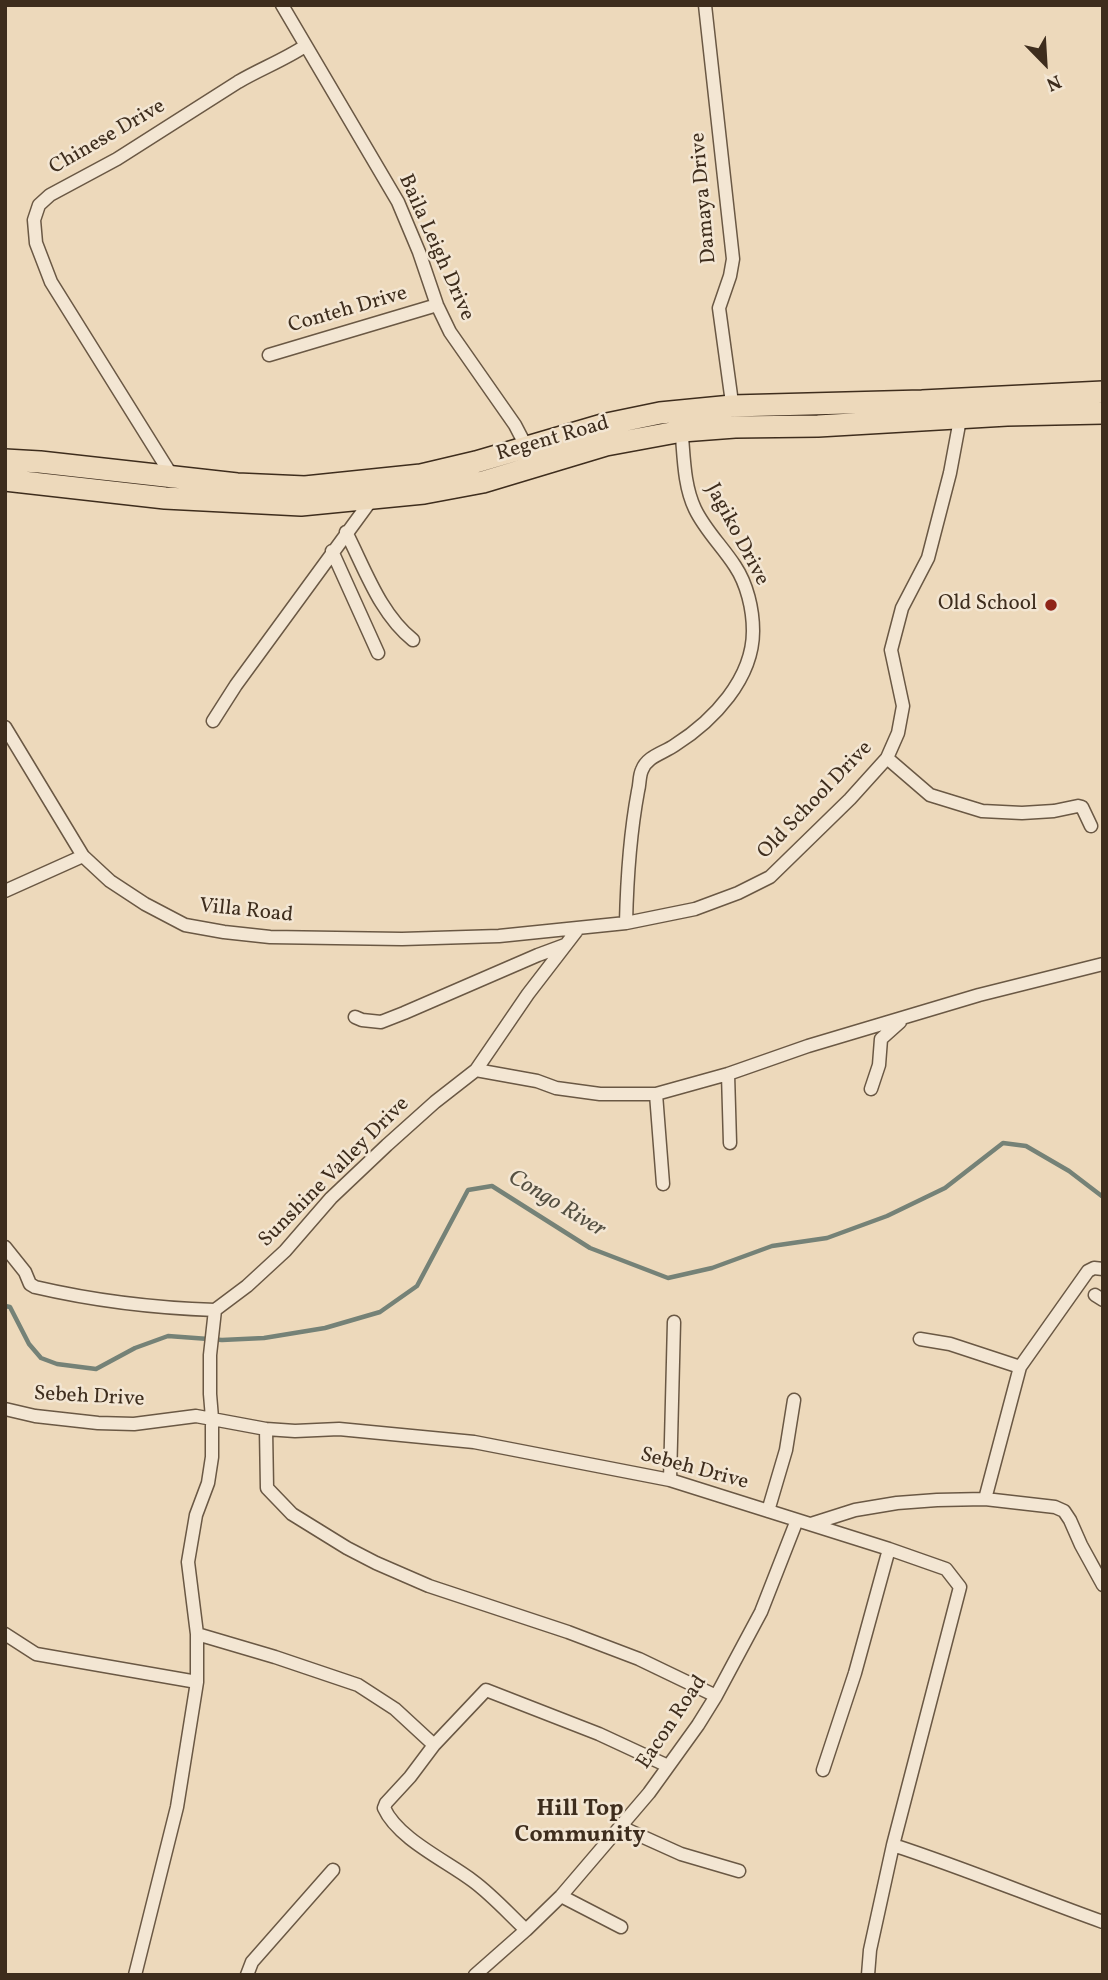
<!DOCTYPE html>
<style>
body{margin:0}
#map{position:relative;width:1108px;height:1980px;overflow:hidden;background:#edd9bb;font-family:Vollkorn,serif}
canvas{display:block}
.frame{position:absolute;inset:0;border:7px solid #3e2d1d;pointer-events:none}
.north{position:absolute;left:1010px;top:28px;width:70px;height:70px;-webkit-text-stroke:5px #f3e6d3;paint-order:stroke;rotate:156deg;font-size:19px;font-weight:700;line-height:28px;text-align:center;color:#3e2d1d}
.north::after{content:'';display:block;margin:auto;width:24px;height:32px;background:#3e2d1d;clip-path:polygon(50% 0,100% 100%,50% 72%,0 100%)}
</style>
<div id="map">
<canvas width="1108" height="1980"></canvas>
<div class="frame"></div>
<div class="north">N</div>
</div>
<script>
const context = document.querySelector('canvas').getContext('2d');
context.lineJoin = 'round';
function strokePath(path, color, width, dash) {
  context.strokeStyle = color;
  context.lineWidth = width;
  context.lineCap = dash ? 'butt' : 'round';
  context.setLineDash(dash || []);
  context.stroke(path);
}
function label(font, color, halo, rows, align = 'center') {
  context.font = font + ' Vollkorn,serif';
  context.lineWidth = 5;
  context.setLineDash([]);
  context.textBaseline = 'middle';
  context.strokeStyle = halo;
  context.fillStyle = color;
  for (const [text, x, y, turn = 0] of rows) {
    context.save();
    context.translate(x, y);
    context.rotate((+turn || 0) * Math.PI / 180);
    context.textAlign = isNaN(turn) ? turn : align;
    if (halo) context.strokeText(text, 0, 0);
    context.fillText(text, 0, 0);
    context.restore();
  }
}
const stream = new Path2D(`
 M 5,1306 L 10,1307 L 29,1344 L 41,1358 L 57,1364 L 96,1369 L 135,1348 L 168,1336 L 222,1340 L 264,1338 L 325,1328 L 380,1312 L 417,1286 L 468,1190 L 492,1186 L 590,1248 L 668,1278 L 712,1268 L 772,1246 L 827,1238 L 887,1216 L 945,1188 L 1003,1143 L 1026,1146 L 1069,1171 L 1103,1197`);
const minor = new Path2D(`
 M 282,5 L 398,202 L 419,252 L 437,305 L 450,332 L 515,425 L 528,450
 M 705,5 L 733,259 L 730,276 L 719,308 L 733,410
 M 269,355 L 437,305
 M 171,479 L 172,476 L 51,282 L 36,243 L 34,220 L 39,205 L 50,195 L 117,159 L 238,82 C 260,69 284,60 305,46
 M 346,532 C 365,569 380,614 413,640
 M 332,551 L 378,653
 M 213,721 L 236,685 L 372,499
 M 5,727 L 83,856 L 110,881 L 145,904 L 185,925 L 224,932 L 270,937 L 402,939 L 499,936 L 626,923 L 695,909 L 738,893 L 770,877 L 850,799 L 887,758 L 898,733 L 903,706 L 891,650 L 902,608 L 928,558 L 950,473 L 961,414
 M 887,758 L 930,795 L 982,811 L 1022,813 L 1054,811 L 1078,806 L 1082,807 L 1091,826
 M 5,891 L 83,856
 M 626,923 C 627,878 630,834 638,791 C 640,784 639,776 642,770 C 647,756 664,753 675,745 C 713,721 753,679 753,631 C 753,609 747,584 735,566 C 722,546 705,530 695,509 C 683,484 684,453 681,426
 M 355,1017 L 362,1020 L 381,1022 L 404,1013 L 538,955 L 565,945
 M 476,1070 L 537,1081 L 556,1088 L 600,1094 L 656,1094 L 728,1074 L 808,1046 L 979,995 L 1103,964
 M 728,1074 L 730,1143
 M 871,1089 L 879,1065 L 881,1039 L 900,1022
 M 656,1094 L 663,1184
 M 5,1247 L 25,1272 L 30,1284 L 35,1287 C 95,1301 154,1308 215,1310
 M 1095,1295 L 1103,1300
 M 920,1339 L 950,1344 L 1020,1367
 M 5,1409 L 35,1416 L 98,1423 L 134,1424 L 196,1416 L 266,1429 L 295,1431 L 339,1429 L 474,1442 L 670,1480 L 889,1549 L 946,1569 L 960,1587 L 893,1845 L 870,1950 L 868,1975
 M 266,1429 L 267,1488 L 292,1514 L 347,1548 L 376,1563 L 429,1586 L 568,1632 L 639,1659 L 716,1696
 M 670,1480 L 674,1322
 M 985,1499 L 1020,1367 L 1088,1271 L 1094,1268 L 1103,1269
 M 768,1511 L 786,1450 L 794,1400
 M 811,1524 L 855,1510 L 897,1503 L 937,1500 L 985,1499 L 1055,1507 L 1064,1511 L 1070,1520 L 1081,1545 L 1103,1585
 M 5,1634 L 36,1654 L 197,1682
 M 197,1634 L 275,1657 L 358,1685 L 395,1709 L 434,1745
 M 823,1770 L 855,1673 L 889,1549
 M 621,1827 L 681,1854 L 739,1871
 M 893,1845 C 964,1868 1033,1897 1103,1922
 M 561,1896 L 621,1927
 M 526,1930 C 509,1914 492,1895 473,1881 C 447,1861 398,1839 384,1808 L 386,1803 L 410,1777 L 434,1745 L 486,1690 L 599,1734 L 668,1766
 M 135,1975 L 177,1807 L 197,1682 L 197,1634 L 188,1562 L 196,1515 L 208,1483 L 212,1457 L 212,1418 L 210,1394 L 210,1355 L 215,1310 L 247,1286 L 285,1251 L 331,1198 L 387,1145 L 435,1102 L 476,1070 L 528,994 L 578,929
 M 247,1975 L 252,1962 L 333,1870
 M 475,1975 L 526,1930 L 561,1896 L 649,1793 L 698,1725 L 716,1696 L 761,1612 L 797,1520`);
const primary = new Path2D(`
 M 5,460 L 40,462 L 237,484 L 305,487 L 421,475 L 476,462 L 602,425 L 660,413 L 732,406 L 922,401 L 1103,392
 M 5,480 L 165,498 L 301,505 L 424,493 L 483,482 L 606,445 L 682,431 L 735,427 L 818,426 L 1007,415 L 1103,413`);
const markers = [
 [1051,605,7,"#8f2418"]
];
const streetNames = [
 ["Chinese Drive",108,138,-30],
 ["Damaya Drive",705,198,-95],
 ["Baila Leigh Drive",435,248,66],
 ["Conteh Drive",348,311,-16],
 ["Regent Road",553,440,-16],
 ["Jagiko Drive",736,535,62],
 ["Old School Drive",816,801,-46],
 ["Villa Road",246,912,6],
 ["Sunshine Valley Drive",335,1173,-45],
 ["Sebeh Drive",89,1398,3],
 ["Sebeh Drive",694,1470,15],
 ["Eacon Road",673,1723,-56]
];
const poiNames = [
 ["Old School",1037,605]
];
const waterNames = [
 ["Congo River",556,1205,31]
];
const neighbourhoodNames = [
 ["Hill Top",580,1811],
 ["Community",580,1837]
];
strokePath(stream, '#758277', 4.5);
strokePath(minor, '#6a5844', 15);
strokePath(primary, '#3e2d1d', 24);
strokePath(minor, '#f3e6d3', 12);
strokePath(primary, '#edd9bb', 21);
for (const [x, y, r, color] of markers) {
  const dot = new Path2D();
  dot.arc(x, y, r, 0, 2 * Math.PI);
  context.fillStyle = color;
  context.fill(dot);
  strokePath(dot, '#f3e6d3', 2.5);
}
label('21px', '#3e2d1d', '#f3e6d3', streetNames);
label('21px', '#3e2d1d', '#f3e6d3', poiNames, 'right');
label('italic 23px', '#555042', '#f3e6d3', waterNames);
label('bold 23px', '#3e2d1d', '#f3e6d3', neighbourhoodNames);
</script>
